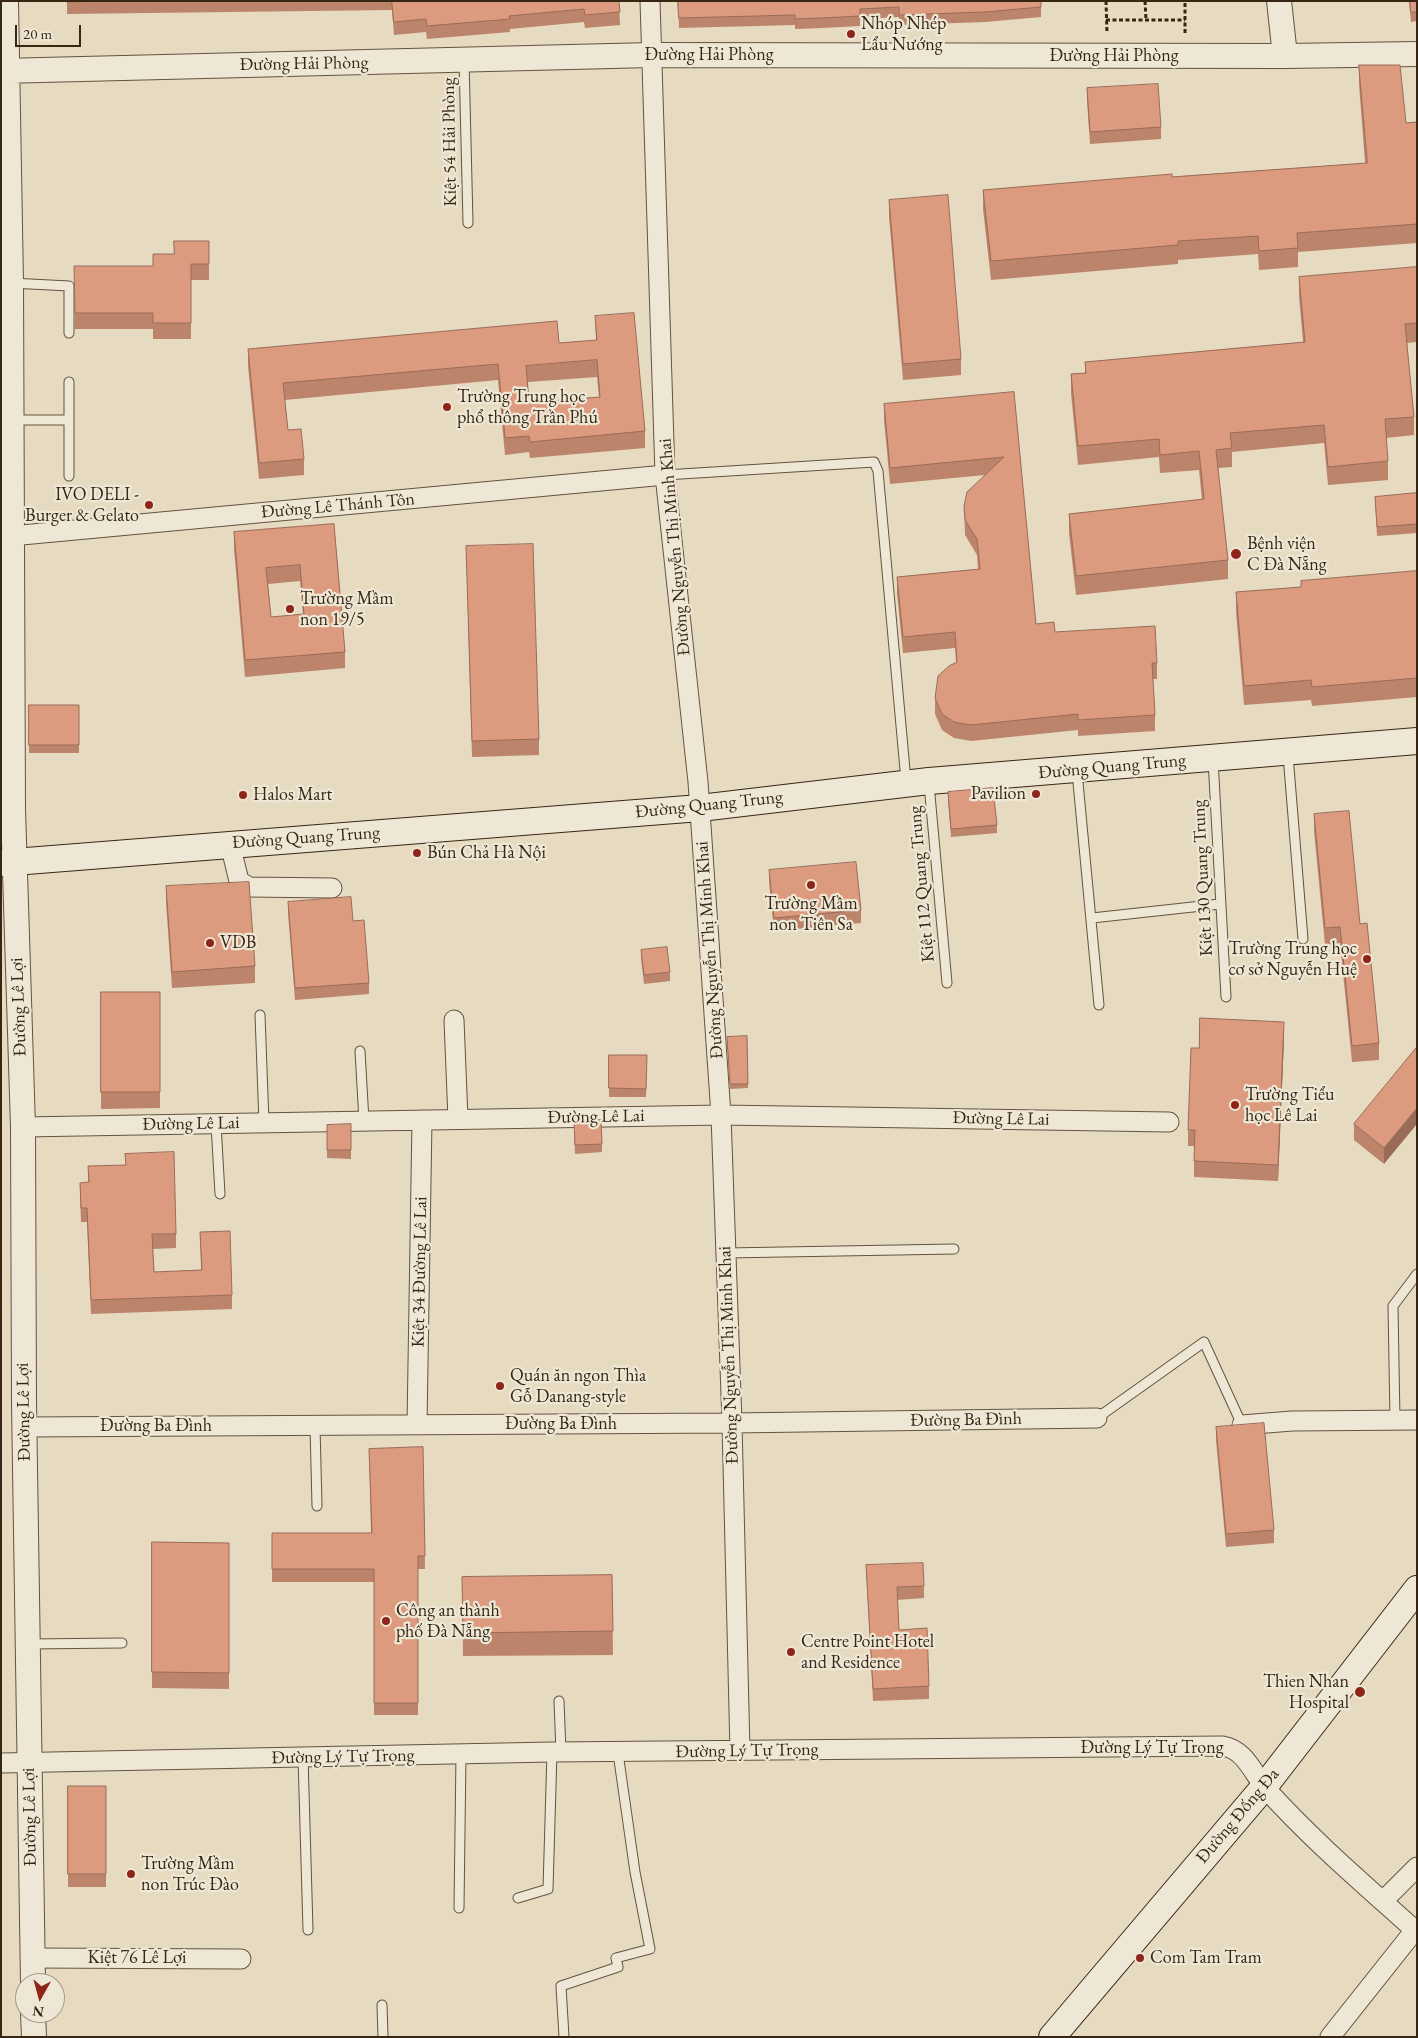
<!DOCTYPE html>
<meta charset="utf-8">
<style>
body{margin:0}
#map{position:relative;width:1418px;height:2038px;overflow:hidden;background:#e6dac0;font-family:"EB Garamond",serif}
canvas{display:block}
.frame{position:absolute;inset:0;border:2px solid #372614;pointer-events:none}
.north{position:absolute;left:15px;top:1973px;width:50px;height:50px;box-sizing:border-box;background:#efe7d6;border:1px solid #a59a88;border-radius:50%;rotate:187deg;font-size:14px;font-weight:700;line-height:20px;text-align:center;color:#372614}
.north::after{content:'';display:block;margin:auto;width:18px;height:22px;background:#8f2418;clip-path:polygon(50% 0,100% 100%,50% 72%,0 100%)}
.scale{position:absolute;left:15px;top:25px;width:66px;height:22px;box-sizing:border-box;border:2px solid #372614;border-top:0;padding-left:6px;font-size:15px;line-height:18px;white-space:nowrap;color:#372614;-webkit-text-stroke:4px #efe7d6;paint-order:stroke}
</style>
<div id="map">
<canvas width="1418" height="2038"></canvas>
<div class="frame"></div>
<div class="north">N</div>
<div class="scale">20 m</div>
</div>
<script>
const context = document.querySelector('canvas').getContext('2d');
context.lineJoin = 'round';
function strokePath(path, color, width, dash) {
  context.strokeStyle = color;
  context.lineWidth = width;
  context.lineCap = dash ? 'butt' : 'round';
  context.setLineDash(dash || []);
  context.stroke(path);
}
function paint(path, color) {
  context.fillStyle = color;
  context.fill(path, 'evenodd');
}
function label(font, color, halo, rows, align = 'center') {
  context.font = font + ' "EB Garamond",serif';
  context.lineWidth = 4.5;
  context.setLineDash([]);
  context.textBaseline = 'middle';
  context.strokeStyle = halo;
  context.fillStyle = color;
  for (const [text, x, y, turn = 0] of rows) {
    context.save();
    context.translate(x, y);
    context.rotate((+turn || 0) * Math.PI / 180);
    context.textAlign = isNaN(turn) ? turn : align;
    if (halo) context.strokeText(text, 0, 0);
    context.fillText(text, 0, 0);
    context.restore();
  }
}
const path = new Path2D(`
 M 1106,1 L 1107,33
 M 1145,1 L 1146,20
 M 1106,20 L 1185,20
 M 1185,33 L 1185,1`);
const service = new Path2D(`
 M 464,60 L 468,223
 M 11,283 L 69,286 L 69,333
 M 69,382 L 69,476
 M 13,420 L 68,420
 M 665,475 L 874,462 L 878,471 L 906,781
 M 1288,755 L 1303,939
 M 1213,759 L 1226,997
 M 1077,772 L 1099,1005
 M 929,784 L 947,983
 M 1092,918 L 1220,904
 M 260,1015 L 264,1123
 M 360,1051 L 364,1121
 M 216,1124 L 220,1194
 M 726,1253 L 954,1249
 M 1097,1418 L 1204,1342 L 1242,1425
 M 1395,1420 L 1393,1306 L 1417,1274
 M 315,1426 L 317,1506
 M 28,1644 L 122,1643
 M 559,1701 L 561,1752
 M 303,1757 L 308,1930
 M 518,1898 L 548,1889 L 552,1752
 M 459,1908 L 461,1754
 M 382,2005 L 383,2037
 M 564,2037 L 561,1986 L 618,1967 L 616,1958 L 650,1949 L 635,1872 L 618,1753`);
const minor = new Path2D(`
 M 650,1 L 665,475 L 698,782 L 721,1115 L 732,1423 L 740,1751
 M 11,536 L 665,475
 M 230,844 L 239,881 L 249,887 L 332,888
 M 454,1020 L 458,1119
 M 23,1127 L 721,1115 L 1169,1122
 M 417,1425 L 422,1120
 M 1242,1425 L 1292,1421 L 1417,1420
 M 25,1427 L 732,1423 L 1097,1418
 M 1,1763 L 552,1752 L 1223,1746 C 1246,1750 1253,1774 1267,1790 C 1313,1841 1366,1886 1417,1932
 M 1383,1901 L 1417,1867
 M 32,1958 L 241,1959
 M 1330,2037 L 1415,1930`);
const tertiary = new Path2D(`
 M 6,1 L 11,283 L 13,809 L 23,1127 L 24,1403 L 33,1983
 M 1279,1 L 1285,56
 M 1,71 L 652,55 L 1285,56 L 1417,54
 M 33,2013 L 34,2037`);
const secondary = new Path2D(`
 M 1,863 L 700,808 L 929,781 L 1417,741
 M 1052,2037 L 1264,1787 L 1417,1589`);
const wall = new Path2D(`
 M 67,1 L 619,1 L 620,25 L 585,28 L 584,22 L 510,29 L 510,32 L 427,39 L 426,32 L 394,35 L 392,10 L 67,14 Z
 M 678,1 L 1041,1 L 1041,17 L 985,22 L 899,25 L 899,17 L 860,19 L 860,26 L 822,28 L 795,29 L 795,25 L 679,28 Z
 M 1409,1 L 1417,1 L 1417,21 L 1411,22 Z
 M 1359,65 L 1406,123 L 1417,122 L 1417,243 L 1298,252 L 1298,267 L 1259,270 L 1258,254 L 1178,260 L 1178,264 L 991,280 L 983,209 L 983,190 L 1365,163 L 1359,84 Z
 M 1087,88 L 1161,127 L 1161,139 L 1090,144 L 1087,101 Z
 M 889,200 L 961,359 L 961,375 L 903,380 L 889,217 Z
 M 209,241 L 209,280 L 191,280 L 191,339 L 153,339 L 153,329 L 75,329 L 74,283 L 153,266 L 174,254 Z
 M 1417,267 L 1417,342 L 1407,343 L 1414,417 L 1414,435 L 1386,438 L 1388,461 L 1388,480 L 1328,485 L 1324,443 L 1232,452 L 1232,467 L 1218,468 L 1228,560 L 1228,579 L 1076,595 L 1069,533 L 1069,514 L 1202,500 L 1199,470 L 1160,473 L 1159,457 L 1078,465 L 1071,393 L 1071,374 L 1085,373 L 1085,362 L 1303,342 L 1299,296 L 1299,277 Z
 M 595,316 L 645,431 L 645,448 L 530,458 L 529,452 L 505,455 L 498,380 L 285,400 L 288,430 L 304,459 L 304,475 L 259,479 L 248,366 L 248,349 L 559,343 L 596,340 ZM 597,377 L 599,397 L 529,403 L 528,382 Z
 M 1014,392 L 1036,624 L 1055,632 L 1157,663 L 1157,679 L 1153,679 L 1155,715 L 1155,731 L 1078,736 L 1078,730 L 971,741 L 954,738 L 942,730 L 935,714 L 935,698 L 956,662 L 955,648 L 903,653 L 897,593 L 897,577 L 978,569 L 977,555 L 965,535 L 964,506 L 985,475 L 890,484 L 884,420 L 884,404 Z
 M 1417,493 L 1417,533 L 1377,536 L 1375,497 Z
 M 334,524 L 345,652 L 345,668 L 245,677 L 234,549 L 234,532 ZM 300,581 L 303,614 L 271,617 L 268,584 Z
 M 466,546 L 539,739 L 539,755 L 472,757 Z
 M 1417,571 L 1417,697 L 1312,706 L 1311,700 L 1244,705 L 1236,612 L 1236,592 L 1301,587 L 1301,581 Z
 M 29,705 L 79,705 L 79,753 L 29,753 Z
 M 948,792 L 997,825 L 997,833 L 951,837 L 948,800 Z
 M 1314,814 L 1360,924 L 1379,1043 L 1379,1060 L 1352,1062 L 1340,943 L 1325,945 L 1314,831 Z
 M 769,870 L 861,910 L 861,923 L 774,931 L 769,882 Z
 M 166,886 L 255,966 L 255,983 L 172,988 L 166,902 Z
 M 288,902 L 353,921 L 369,983 L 369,994 L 295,1000 L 288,913 Z
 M 641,950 L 670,972 L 670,981 L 644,984 L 641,958 Z
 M 101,992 L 160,992 L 160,1108 L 101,1109 Z
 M 747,1036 L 748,1088 L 730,1089 L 727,1041 Z
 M 1284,1039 L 1278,1181 L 1194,1177 L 1194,1146 L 1188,1146 L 1188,1130 L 1199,1048 Z
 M 1417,1047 L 1384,1164 L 1354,1140 L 1354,1124 Z
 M 609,1055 L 647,1055 L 646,1097 L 609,1097 Z
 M 351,1124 L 351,1159 L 327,1158 L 327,1125 Z
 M 574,1130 L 602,1144 L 602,1152 L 575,1154 Z
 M 88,1166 L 176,1234 L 176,1248 L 153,1249 L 154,1272 L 201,1270 L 200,1232 L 232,1295 L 232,1309 L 91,1314 L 87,1222 L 81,1222 L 80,1197 L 80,1183 L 88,1182 Z
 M 1216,1427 L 1274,1530 L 1274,1543 L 1226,1547 L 1216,1440 Z
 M 423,1447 L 425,1569 L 418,1569 L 418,1715 L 374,1715 L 374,1582 L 272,1582 L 272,1533 L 371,1533 L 369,1449 Z
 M 152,1542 L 229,1543 L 229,1689 L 152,1688 Z
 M 866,1565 L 924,1586 L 924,1598 L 897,1600 L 899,1630 L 929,1686 L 929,1699 L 873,1701 Z
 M 612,1575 L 613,1655 L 463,1656 L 462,1577 Z
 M 68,1786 L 106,1786 L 106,1887 L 68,1887 Z`);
const shadedWall = new Path2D(`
 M 1284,1022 L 1284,1039 L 1278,1181 L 1278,1165 Z
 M 1417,1108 L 1417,1124 L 1384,1164 L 1384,1148 Z`);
const building = new Path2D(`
 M 67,1 L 107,1 L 67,2 Z
 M 392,1 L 619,1 L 620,12 L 585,15 L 584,9 L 509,16 L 510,19 L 427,26 L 426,19 L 394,22 Z
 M 678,1 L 1041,1 L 1041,7 L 985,12 L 899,15 L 899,7 L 860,9 L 860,16 L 822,18 L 795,19 L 795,15 L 679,18 Z
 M 1410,1 L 1417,1 L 1417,12 L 1411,12 Z
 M 1359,65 L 1400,65 L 1406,123 L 1417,122 L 1417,224 L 1297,233 L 1298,248 L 1259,251 L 1258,236 L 1178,241 L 1178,245 L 991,261 L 983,190 L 1172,174 L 1172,177 L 1367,163 Z
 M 1158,84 L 1161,127 L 1090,132 L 1087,88 Z
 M 948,195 L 961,359 L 903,364 L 889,200 Z
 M 174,241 L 209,241 L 209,264 L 191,264 L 191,323 L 153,323 L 153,313 L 75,313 L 74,266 L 153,266 L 153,254 L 174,254 Z
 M 1417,267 L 1417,323 L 1405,324 L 1414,417 L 1385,419 L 1388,461 L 1328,467 L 1324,425 L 1230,433 L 1232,448 L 1216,450 L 1228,560 L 1076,576 L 1069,514 L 1204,499 L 1199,451 L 1160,455 L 1159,439 L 1078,446 L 1071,374 L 1086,373 L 1085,362 L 1305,342 L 1299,277 Z
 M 634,313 L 645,431 L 530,442 L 529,436 L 505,438 L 498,364 L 283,383 L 288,430 L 301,429 L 304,459 L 259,463 L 248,349 L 557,321 L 559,343 L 597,340 L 595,316 ZM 597,360 L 600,397 L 529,403 L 526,366 Z
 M 1014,392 L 1036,624 L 1054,622 L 1055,632 L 1155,626 L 1157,663 L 1152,663 L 1155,715 L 1078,720 L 1078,714 L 971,725 L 954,722 L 942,714 L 935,698 L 938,676 L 949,666 L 957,662 L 955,632 L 903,637 L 897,577 L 980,569 L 977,539 L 965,520 L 964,506 L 967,492 L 1004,457 L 890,468 L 884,404 Z
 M 1417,493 L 1417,524 L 1377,527 L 1375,497 Z
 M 334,524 L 345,652 L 245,660 L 234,532 ZM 300,565 L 304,614 L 271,617 L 266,568 Z
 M 533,544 L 539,739 L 472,741 L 466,546 Z
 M 1417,571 L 1417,678 L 1312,687 L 1311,680 L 1244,686 L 1236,592 L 1301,587 L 1301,581 Z
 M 29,705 L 79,705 L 79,745 L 29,745 Z
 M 993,788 L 997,825 L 951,829 L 948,792 Z
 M 1349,811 L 1360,924 L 1367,923 L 1379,1043 L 1352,1046 L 1340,927 L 1325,928 L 1314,814 Z
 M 856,862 L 861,910 L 774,918 L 769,870 Z
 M 249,882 L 255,966 L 172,972 L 166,886 Z
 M 351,897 L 353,921 L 364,920 L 369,983 L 295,988 L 288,902 Z
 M 667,947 L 670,972 L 644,975 L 641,950 Z
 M 101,992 L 160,992 L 160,1092 L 101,1092 Z
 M 1200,1018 L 1284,1022 L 1278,1165 L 1194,1161 L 1195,1130 L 1188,1130 L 1191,1048 L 1199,1048 Z
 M 747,1036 L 748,1084 L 730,1084 L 727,1037 Z
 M 1417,1047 L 1417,1108 L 1384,1148 L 1354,1124 Z
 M 609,1055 L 647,1055 L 646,1089 L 609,1088 Z
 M 601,1120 L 602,1144 L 575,1145 L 574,1122 Z
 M 351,1124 L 351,1150 L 327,1150 L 327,1125 Z
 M 174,1152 L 176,1234 L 152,1234 L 154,1272 L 202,1270 L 200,1232 L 230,1231 L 232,1295 L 91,1300 L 87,1208 L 81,1208 L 80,1183 L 89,1182 L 88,1166 L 126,1165 L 125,1154 Z
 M 1264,1423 L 1274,1530 L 1226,1534 L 1216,1427 Z
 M 423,1447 L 425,1556 L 418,1556 L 418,1703 L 374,1703 L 374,1569 L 272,1569 L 272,1533 L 372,1533 L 369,1449 Z
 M 152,1542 L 229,1543 L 229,1673 L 152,1672 Z
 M 923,1563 L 924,1586 L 897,1587 L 899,1630 L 927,1628 L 929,1686 L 873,1689 L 866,1565 Z
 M 612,1575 L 613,1631 L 463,1633 L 462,1577 Z
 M 68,1786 L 106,1786 L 106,1874 L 68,1874 Z`);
const markers = [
 [851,34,5,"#8f2418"],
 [447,407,5,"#8f2418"],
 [149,505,5,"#8f2418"],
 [1236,554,6,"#8f2418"],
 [290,609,5,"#8f2418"],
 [1036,794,5,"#8f2418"],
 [243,795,5,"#8f2418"],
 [417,853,5,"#8f2418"],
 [811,885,5,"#8f2418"],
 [210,943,5,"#8f2418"],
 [1367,959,5,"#8f2418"],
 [1235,1105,5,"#8f2418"],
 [500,1386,5,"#8f2418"],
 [386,1621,5,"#8f2418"],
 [791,1652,5,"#8f2418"],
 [1360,1692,6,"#8f2418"],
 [131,1874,5,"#8f2418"],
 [1140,1958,5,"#8f2418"]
];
const poiNames = [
 ["Nhóp Nhép",861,24],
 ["Lẩu Nướng",861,45],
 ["Trường Trung học",457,397],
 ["phổ thông Trần Phú",457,418],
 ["IVO DELI -",139,495,"right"],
 ["Burger & Gelato",139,516,"right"],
 ["Bệnh viện",1247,544],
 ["C Đà Nẵng",1247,565],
 ["Trường Mầm",300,599],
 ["non 19/5",300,620],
 ["Pavilion",1026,794,"right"],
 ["Halos Mart",253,795],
 ["Bún Chả Hà Nội",427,853],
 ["Trường Mầm",811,904,"center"],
 ["non Tiên Sa",811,925,"center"],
 ["VDB",220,943],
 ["Trường Trung học",1357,949,"right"],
 ["cơ sở Nguyễn Huệ",1357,970,"right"],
 ["Trường Tiểu",1245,1095],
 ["học Lê Lai",1245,1116],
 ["Quán ăn ngon Thìa",510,1376],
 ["Gỗ Danang-style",510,1397],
 ["Công an thành",396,1611],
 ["phố Đà Nẵng",396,1632],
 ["Centre Point Hotel",801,1642],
 ["and Residence",801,1663],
 ["Thien Nhan",1349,1682,"right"],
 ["Hospital",1349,1703,"right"],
 ["Trường Mầm",141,1864],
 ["non Trúc Đào",141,1885],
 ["Com Tam Tram",1150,1958]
];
const streetNames = [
 ["Đường Hải Phòng",709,55],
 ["Đường Hải Phòng",1114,56],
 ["Đường Hải Phòng",304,64,-1],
 ["Kiệt 54 Hải Phòng",450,142,-91],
 ["Đường Lê Thánh Tôn",338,506,-5],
 ["Đường Nguyễn Thị Minh Khai",675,547,-95],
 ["Đường Quang Trung",1112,767,-5],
 ["Đường Quang Trung",709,805,-6],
 ["Đường Quang Trung",306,838,-4],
 ["Kiệt 130 Quang Trung",1203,878,-93],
 ["Kiệt 112 Quang Trung",922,884,-95],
 ["Đường Nguyễn Thị Minh Khai",710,950,-94],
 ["Đường Lê Lợi",19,1007,-92],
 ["Đường Lê Lai",596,1117,-1],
 ["Đường Lê Lai",1001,1119,1],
 ["Đường Lê Lai",191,1124,-1],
 ["Kiệt 34 Đường Lê Lai",420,1272,-89],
 ["Đường Nguyễn Thị Minh Khai",729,1355,-92],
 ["Đường Lê Lợi",24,1412,-91],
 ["Đường Ba Đình",966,1420,-1],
 ["Đường Ba Đình",561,1424],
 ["Đường Ba Đình",156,1426],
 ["Đường Lý Tự Trọng",1152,1748],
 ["Đường Lý Tự Trọng",747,1751,-1],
 ["Đường Lý Tự Trọng",343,1757,-1],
 ["Đường Đống Đa",1238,1816,-50],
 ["Đường Lê Lợi",30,1817,-91],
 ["Kiệt 76 Lê Lợi",137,1958]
];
strokePath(service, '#63533f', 11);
strokePath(minor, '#63533f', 21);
strokePath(tertiary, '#63533f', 26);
strokePath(secondary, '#372614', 28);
strokePath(path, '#372614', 3, [4, 2.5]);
strokePath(service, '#efe7d6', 9);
strokePath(minor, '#efe7d6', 19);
strokePath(tertiary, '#efe7d6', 24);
strokePath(secondary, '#efe7d6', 26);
paint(wall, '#bd846c');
paint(shadedWall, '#9a6c58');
paint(building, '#dc9a7e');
strokePath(building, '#9a6c58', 1);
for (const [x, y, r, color] of markers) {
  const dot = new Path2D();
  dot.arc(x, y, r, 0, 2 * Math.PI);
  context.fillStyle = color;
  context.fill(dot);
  strokePath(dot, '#efe7d6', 2);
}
label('18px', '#372614', '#efe7d6', poiNames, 'left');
label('18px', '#372614', '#efe7d6', streetNames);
</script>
